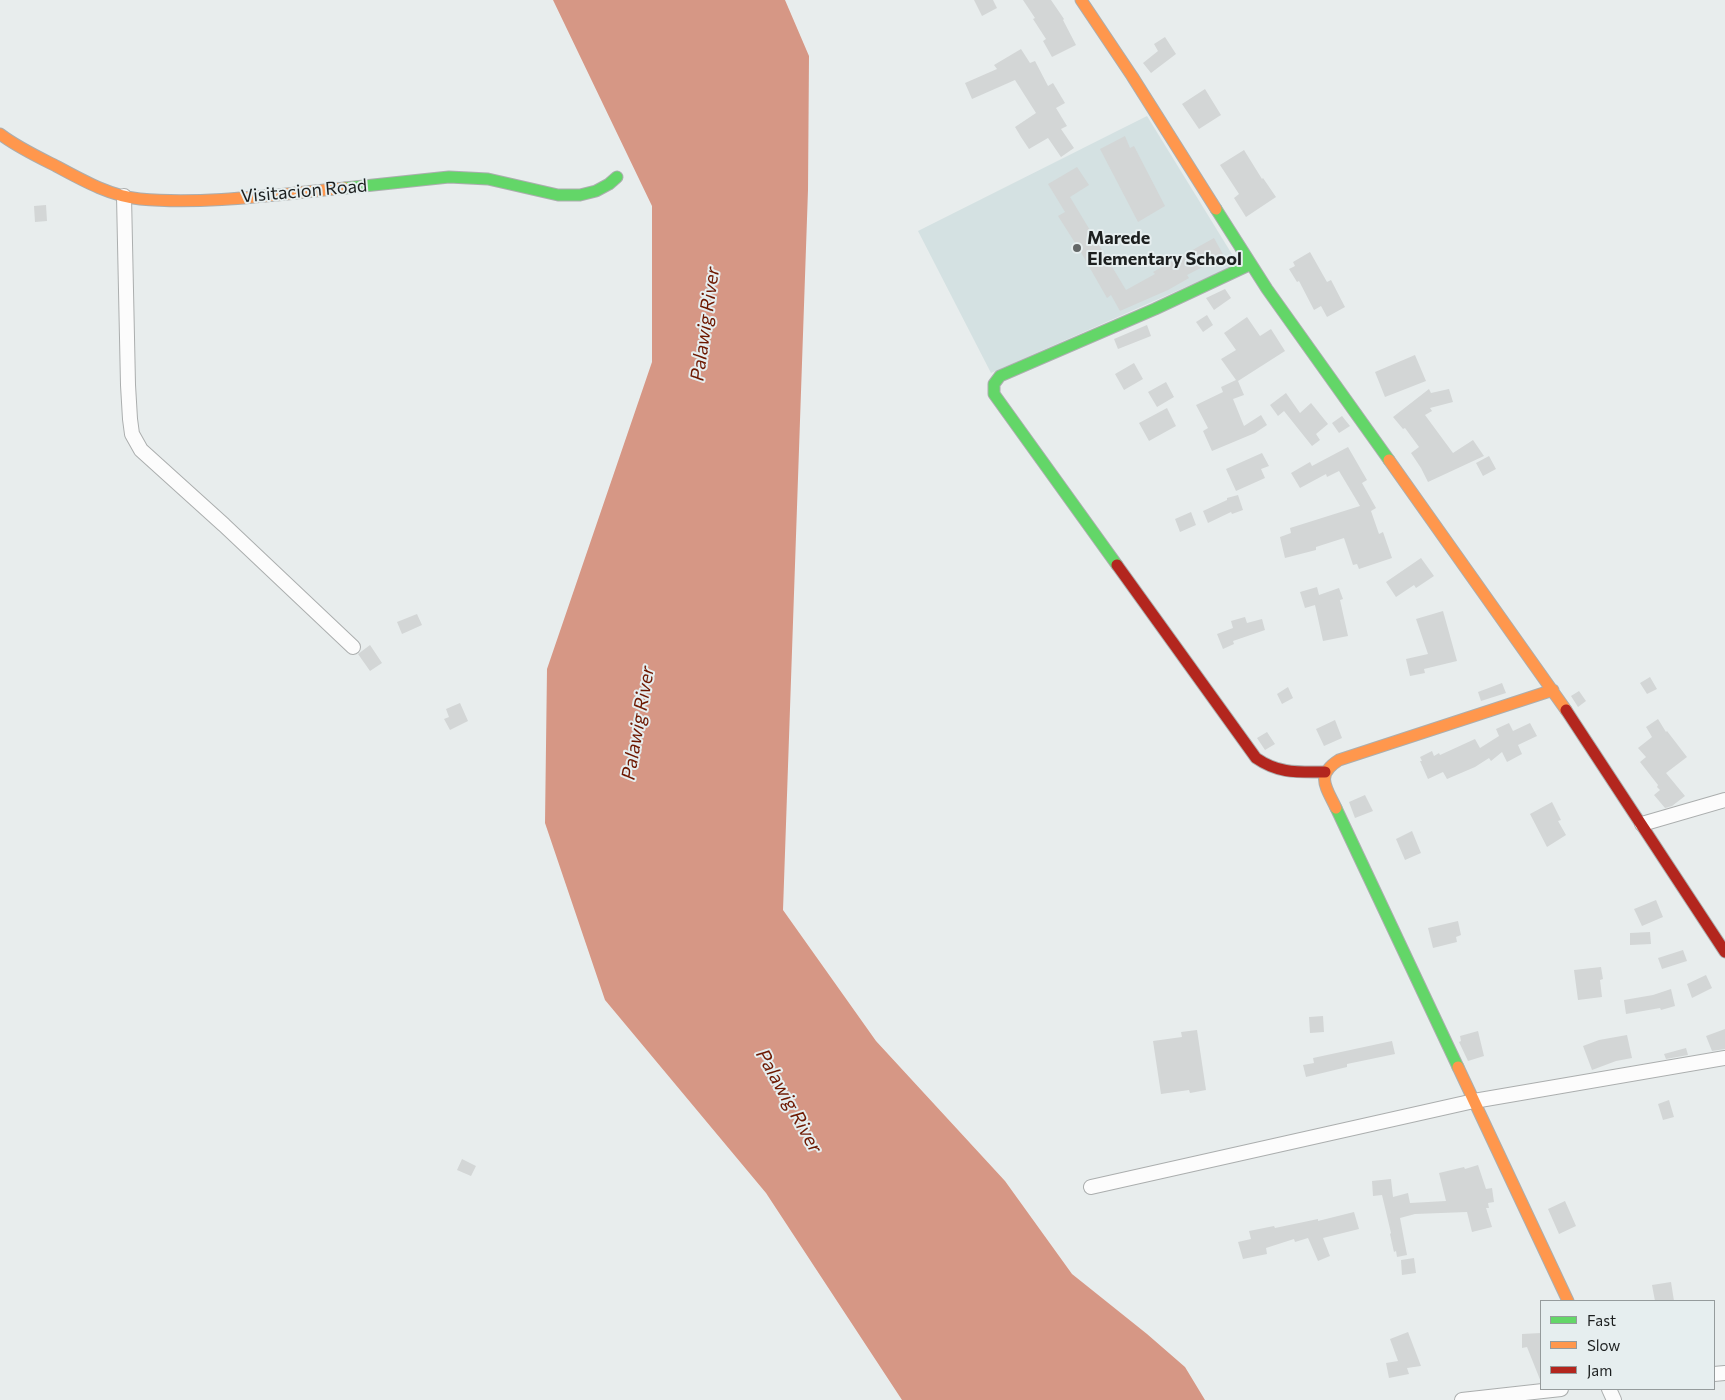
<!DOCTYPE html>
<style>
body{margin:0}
#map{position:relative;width:1725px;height:1400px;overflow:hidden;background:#e8eded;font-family:Commissioner,sans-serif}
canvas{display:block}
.legend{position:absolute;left:1540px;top:1300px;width:175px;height:90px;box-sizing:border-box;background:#e6eeef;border:1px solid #959b9c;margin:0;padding:6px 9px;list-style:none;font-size:15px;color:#1c1f1f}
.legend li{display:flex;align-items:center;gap:10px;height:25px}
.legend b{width:25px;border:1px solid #959b9c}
</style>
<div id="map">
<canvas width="1725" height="1400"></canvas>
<ul class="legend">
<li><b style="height:6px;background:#63d668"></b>Fast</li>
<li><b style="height:6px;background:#ff974d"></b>Slow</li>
<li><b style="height:6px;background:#b3261e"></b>Jam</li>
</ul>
</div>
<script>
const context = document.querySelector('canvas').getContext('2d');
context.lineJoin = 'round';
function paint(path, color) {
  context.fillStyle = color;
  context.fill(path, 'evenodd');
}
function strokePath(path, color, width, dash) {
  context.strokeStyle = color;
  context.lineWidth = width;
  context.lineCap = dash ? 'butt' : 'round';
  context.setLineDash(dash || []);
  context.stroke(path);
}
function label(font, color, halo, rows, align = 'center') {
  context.font = font + ' Commissioner,sans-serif';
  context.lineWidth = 4;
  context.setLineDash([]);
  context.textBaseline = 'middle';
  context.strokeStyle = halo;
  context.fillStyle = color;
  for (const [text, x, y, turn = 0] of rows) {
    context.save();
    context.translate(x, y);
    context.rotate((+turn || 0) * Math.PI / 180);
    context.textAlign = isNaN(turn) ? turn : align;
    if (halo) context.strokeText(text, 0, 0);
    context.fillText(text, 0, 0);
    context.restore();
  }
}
const built = new Path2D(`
 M 1147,116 L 1238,264 L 991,373 L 918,231 Z`);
const water = new Path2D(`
 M 553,0 L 785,0 L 809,56 L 808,190 L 783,910 L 876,1041 L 1005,1181 L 1072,1274 L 1147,1334 L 1185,1367 L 1205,1400 L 902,1400 L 766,1193 L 605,1000 L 545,823 L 547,669 L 652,362 L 652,206 Z`);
const building = new Path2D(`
 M 974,0 L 993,0 L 997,8 L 982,16 Z
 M 1023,0 L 1051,0 L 1064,19 L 1063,20 L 1076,45 L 1052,57 L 1043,41 L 1046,39 L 1033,19 L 1035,18 Z
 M 1165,37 L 1176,54 L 1151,73 L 1143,63 L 1158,51 L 1154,44 Z
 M 1021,49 L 1030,63 L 1035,61 L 1048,86 L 1053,83 L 1065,103 L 1056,108 L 1067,126 L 1061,129 L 1074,148 L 1061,157 L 1048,138 L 1029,149 L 1021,137 L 1015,127 L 1036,113 L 1015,80 L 972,99 L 965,83 L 997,69 L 994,65 Z
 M 1205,89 L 1221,115 L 1199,129 L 1182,104 Z
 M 1125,136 L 1130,148 L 1134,146 L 1165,206 L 1138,222 L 1100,149 Z
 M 1244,150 L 1262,179 L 1263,178 L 1276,197 L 1246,217 L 1234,198 L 1239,194 L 1220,165 Z
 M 1077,167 L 1089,185 L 1070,197 L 1126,290 L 1155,274 L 1153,272 L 1214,238 L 1224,256 L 1187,275 L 1189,278 L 1168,290 L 1120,311 L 1111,295 L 1107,298 L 1079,249 L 1058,216 L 1065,212 L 1048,184 Z
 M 46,205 L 47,221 L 35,222 L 34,206 Z
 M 1310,252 L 1327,282 L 1331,280 L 1345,307 L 1327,317 L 1321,306 L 1314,310 L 1299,281 L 1297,282 L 1289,269 L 1295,266 L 1293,262 Z
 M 1225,289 L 1231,298 L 1214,310 L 1206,298 Z
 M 1207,315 L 1213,325 L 1203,332 L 1196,322 Z
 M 1247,317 L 1260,336 L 1271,329 L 1285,351 L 1238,381 L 1244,395 L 1233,399 L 1244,426 L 1261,415 L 1267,425 L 1255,433 L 1212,451 L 1203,431 L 1208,428 L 1196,405 L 1223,392 L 1221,387 L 1236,380 L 1221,359 L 1236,350 L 1224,333 Z
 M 1147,325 L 1151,336 L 1118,349 L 1114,339 Z
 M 1415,355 L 1426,381 L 1385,397 L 1375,372 Z
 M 1134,363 L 1143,379 L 1124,390 L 1115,374 Z
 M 1166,382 L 1174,397 L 1157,407 L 1148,392 Z
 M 1429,389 L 1431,393 L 1449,389 L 1453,402 L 1430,408 L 1432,411 L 1425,415 L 1453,453 L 1473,440 L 1484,456 L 1428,482 L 1421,468 L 1411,453 L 1419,447 L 1405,428 L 1403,429 L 1393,417 Z
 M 1286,393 L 1300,413 L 1311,403 L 1328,424 L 1316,434 L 1320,440 L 1312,446 L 1284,411 L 1278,416 L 1270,405 Z
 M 1167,408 L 1176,426 L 1149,441 L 1139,423 Z
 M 1342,416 L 1350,426 L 1339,433 L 1332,423 Z
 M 1348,447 L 1367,480 L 1362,483 L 1376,508 L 1371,511 L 1379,534 L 1383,532 L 1392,558 L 1359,569 L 1357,564 L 1353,565 L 1344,538 L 1316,547 L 1316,550 L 1285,558 L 1280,537 L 1291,533 L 1290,528 L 1360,506 L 1339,471 L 1327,477 L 1326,474 L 1300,488 L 1291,473 L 1310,462 L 1312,466 Z
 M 1262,453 L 1269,466 L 1261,469 L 1265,478 L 1236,491 L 1226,469 Z
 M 1489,456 L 1496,469 L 1483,476 L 1476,463 Z
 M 1238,495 L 1243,510 L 1232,514 L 1231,512 L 1208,523 L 1203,511 L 1227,500 L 1227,498 Z
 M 1191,512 L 1196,525 L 1180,532 L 1175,519 Z
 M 1421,558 L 1434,576 L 1416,588 L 1414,585 L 1396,597 L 1386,582 Z
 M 1317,587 L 1319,595 L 1339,588 L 1343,599 L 1340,600 L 1348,636 L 1323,641 L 1315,605 L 1305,608 L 1300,592 Z
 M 1443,611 L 1457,661 L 1424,669 L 1425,673 L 1410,676 L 1406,659 L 1428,654 L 1416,619 Z
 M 417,614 L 422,625 L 402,634 L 397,622 Z
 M 1245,617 L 1247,623 L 1262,619 L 1265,630 L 1233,641 L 1234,644 L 1223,649 L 1217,634 L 1233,628 L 1231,621 Z
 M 370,645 L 382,663 L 370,671 L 358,654 Z
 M 1650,677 L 1657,689 L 1647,694 L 1640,683 Z
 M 1502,683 L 1506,693 L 1481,701 L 1478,692 Z
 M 1288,687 L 1293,698 L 1282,704 L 1277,694 Z
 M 1579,691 L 1586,701 L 1578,707 L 1571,696 Z
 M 460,703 L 468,721 L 450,730 L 444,719 L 449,717 L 446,709 Z
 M 1658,719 L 1666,732 L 1667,731 L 1687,757 L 1666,773 L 1685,796 L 1672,806 L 1665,808 L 1654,795 L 1660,790 L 1657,787 L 1658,785 L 1640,762 L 1646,757 L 1638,748 L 1652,737 L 1646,727 Z
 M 1335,720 L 1342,738 L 1324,746 L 1316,729 Z
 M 1509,723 L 1513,731 L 1530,723 L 1537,736 L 1518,745 L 1522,754 L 1507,762 L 1502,752 L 1491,761 L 1489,758 L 1475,767 L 1447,779 L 1443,772 L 1428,779 L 1420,761 L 1422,761 L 1420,757 L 1432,751 L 1434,756 L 1439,753 L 1440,755 L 1475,739 L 1480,748 L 1499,736 L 1496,729 Z
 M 1267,732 L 1275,744 L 1265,750 L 1257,738 Z
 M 1365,795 L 1373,811 L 1355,818 L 1349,802 Z
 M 1552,802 L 1561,820 L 1558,821 L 1566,835 L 1547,847 L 1530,814 Z
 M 1412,831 L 1421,853 L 1405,860 L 1396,839 Z
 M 1656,900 L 1663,917 L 1642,926 L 1634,909 Z
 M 1458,921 L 1461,935 L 1456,937 L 1457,942 L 1433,948 L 1428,928 Z
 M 1650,932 L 1651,944 L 1630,945 L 1630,933 Z
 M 1683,950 L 1687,961 L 1662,969 L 1658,958 Z
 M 1601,967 L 1603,979 L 1600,980 L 1602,997 L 1578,1000 L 1574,970 Z
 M 1706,975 L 1712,988 L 1692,998 L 1687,984 Z
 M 1671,989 L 1675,1006 L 1661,1010 L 1660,1008 L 1626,1014 L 1624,1000 L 1653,995 Z
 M 1323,1016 L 1324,1032 L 1310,1033 L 1309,1017 Z
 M 1725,1029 L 1725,1049 L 1712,1051 L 1706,1036 Z
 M 1197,1030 L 1206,1090 L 1190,1093 L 1189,1090 L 1161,1094 L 1153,1041 L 1182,1037 L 1181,1032 Z
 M 1478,1031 L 1484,1056 L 1468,1061 L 1459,1042 L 1461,1041 L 1460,1036 Z
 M 1627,1035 L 1632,1058 L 1616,1061 L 1592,1070 L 1583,1046 L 1599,1040 Z
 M 1392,1041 L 1395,1054 L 1347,1064 L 1347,1067 L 1306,1077 L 1303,1065 L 1314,1063 L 1313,1058 Z
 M 1686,1048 L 1688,1055 L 1666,1059 L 1664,1054 Z
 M 1669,1100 L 1674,1117 L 1663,1120 L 1658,1104 Z
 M 462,1159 L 476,1166 L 471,1176 L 457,1170 Z
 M 1478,1165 L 1486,1189 L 1492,1188 L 1494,1202 L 1488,1203 L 1489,1208 L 1486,1208 L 1492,1227 L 1472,1232 L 1467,1212 L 1415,1214 L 1400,1218 L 1407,1255 L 1397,1257 L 1396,1251 L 1394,1252 L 1390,1234 L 1391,1233 L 1382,1195 L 1373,1196 L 1372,1181 L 1391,1179 L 1393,1197 L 1408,1193 L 1410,1203 L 1446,1201 L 1439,1173 L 1464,1167 L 1465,1169 Z
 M 1565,1201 L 1576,1226 L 1559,1234 L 1548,1209 Z
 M 1354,1212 L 1359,1229 L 1323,1238 L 1330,1256 L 1318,1261 L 1308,1238 L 1295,1242 L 1294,1239 L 1266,1248 L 1267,1254 L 1243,1259 L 1238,1242 L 1251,1239 L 1249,1231 L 1274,1226 L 1275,1228 L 1318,1219 L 1318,1221 Z
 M 1414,1258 L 1416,1273 L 1402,1275 L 1401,1260 Z
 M 1671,1282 L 1674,1301 L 1655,1301 L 1652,1285 Z
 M 1408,1332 L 1421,1366 L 1407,1368 L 1409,1374 L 1389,1378 L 1386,1363 L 1398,1361 L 1390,1339 Z
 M 1541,1333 L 1541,1382 L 1527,1347 L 1522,1348 L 1522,1334 Z`);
const street = new Path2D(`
 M 124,196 L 128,385 L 130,419 L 132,434 L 141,450 L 224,525 L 353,647
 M 1642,824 L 1725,800
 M 1091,1187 L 1474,1101 L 1725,1058
 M 1714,1374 L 1725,1373
 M 1609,1389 L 1614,1400
 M 1462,1400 L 1561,1389`);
const fast = new Path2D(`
 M 345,188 L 449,177 L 488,179 L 558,195 L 580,195 L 596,191 L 609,184 L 617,177
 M 1216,209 L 1267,289 L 1389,460
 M 1117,565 L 994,394 L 994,384 L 1000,376 L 1155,309 L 1251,264
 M 1336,808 L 1458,1067`);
const slow = new Path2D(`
 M 1081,0 L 1132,76 L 1216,209
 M 0,134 C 17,147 36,156 56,166 C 82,180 110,196 140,199 C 205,205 280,194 345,188
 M 1389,460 L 1566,710
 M 1336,808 C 1326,787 1315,775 1339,760 L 1553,690
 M 1458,1067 L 1568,1301`);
const jam = new Path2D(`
 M 1117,565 L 1256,758 C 1279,774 1298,772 1325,772
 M 1566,710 L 1725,952`);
const markers = [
 [1077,248,5,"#636767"]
];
const streetNames = [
 ["Visitacion Road",304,191,-5]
];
const poiNames = [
 ["Marede",1087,238],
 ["Elementary School",1087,259]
];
const waterNames = [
 ["Palawig River",705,324,-82],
 ["Palawig River",638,723,-80],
 ["Palawig River",789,1101,61]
];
paint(built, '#d4e1e2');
paint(water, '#d69785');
paint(building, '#d3d6d6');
strokePath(street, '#abaeae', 16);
strokePath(fast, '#abaeae', 13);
strokePath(slow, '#abaeae', 13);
strokePath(jam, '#abaeae', 13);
strokePath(street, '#fcfcfc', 14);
strokePath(fast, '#63d668', 11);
strokePath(slow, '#ff974d', 11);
strokePath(jam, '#b3261e', 11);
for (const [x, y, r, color] of markers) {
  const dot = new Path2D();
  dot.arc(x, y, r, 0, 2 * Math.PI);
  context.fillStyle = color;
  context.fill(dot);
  strokePath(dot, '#e6eeef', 2);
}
label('18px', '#1c1f1f', '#e6eeef', streetNames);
label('bold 18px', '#1c1f1f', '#e6eeef', poiNames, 'left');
label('italic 19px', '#6d1800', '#e6eeef', waterNames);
</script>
